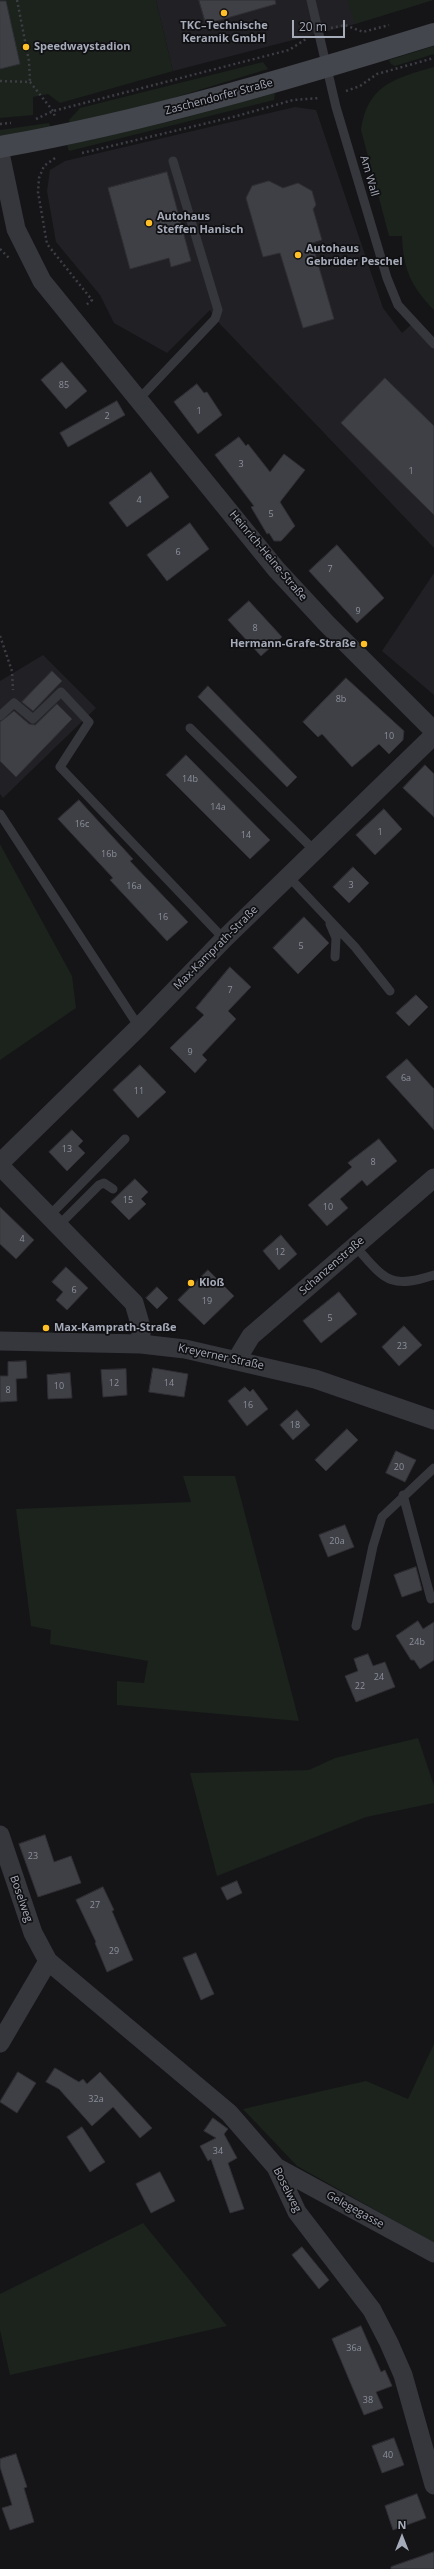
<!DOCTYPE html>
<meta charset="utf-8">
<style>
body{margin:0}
#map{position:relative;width:434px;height:2569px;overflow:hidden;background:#151518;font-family:"Open Sans",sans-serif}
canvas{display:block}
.north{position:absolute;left:382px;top:2517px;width:40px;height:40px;-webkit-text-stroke:3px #101013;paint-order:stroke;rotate:0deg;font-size:11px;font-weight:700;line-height:16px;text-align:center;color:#a6abb9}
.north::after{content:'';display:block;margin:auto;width:14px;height:18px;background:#a6abb9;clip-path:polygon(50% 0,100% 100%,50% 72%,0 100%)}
.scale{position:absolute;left:292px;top:20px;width:53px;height:18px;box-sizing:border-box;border:2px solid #a6abb9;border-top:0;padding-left:5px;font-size:12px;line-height:14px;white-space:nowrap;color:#a6abb9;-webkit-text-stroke:3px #101013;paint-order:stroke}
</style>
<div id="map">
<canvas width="434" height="2569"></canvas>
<div class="north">N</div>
<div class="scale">20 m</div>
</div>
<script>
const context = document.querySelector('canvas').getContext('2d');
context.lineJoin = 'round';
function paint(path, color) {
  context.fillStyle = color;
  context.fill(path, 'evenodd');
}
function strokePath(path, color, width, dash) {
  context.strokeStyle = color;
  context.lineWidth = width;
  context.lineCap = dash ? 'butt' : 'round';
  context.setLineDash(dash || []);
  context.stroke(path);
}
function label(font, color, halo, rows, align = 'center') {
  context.font = font + ' "Open Sans",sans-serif';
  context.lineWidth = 3.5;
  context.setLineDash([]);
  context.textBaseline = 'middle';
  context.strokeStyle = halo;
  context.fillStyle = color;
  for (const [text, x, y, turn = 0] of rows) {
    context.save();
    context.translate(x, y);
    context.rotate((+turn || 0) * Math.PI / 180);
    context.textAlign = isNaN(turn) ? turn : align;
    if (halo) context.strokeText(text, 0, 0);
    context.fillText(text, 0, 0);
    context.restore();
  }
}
const built = new Path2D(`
 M 156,0 L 433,0 L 355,24 L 173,71 Z
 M 295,107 L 316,110 L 383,308 L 402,333 L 413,323 L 434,344 L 434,548 L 220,324 L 210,310 L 167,353 L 114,323 L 100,295 L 56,242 L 47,191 L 50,170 L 65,161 Z
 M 434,573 L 434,695 L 382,651 Z
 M 43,655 L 96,708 L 3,798 L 0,794 L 0,681 Z`);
const green = new Path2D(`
 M 0,0 L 156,0 L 173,71 L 60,103 L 48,94 L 33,97 L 33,115 L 0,118 Z
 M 347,0 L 433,0 L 355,24 Z
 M 434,46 L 434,54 L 395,66 L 391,64 L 389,60 Z
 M 263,62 L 268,69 L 150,105 L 70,125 L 69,120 L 80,108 Z
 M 434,67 L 434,310 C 411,287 403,268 402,236 L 389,236 L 361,130 C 367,85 395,78 434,67 Z
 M 275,93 L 274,100 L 69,151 L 67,145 L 176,120 Z
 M 49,123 L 51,129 L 0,136 L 0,130 Z
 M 0,844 L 72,976 L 76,1008 L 0,1060 Z
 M 183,1476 L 235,1476 L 299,1721 L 117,1705 L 117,1681 L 144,1683 L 148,1661 L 50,1644 L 51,1630 L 31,1626 L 16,1509 L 191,1502 Z
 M 418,1738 L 434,1786 L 434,1803 L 366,1817 L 217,1876 L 190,1773 L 309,1770 L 335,1758 Z
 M 434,2044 L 434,2243 L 297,2166 L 243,2109 L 366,2081 L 408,2099 Z
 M 143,2223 L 227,2326 L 10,2375 L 0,2330 L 0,2294 Z`);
const building = new Path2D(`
 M 199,0 L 275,0 L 276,4 L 206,24 Z
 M 0,1 L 6,1 L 20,64 L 0,69 Z
 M 167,172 L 191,261 L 171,267 L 169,258 L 130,269 L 108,188 Z
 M 269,181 L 283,188 L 298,183 L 312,191 L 316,205 L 313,209 L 322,240 L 312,243 L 334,319 L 303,328 L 280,253 L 263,257 L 246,198 L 252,186 Z
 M 62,362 L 87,391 L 66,409 L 41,380 Z
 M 385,378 L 434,426 L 434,515 L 341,423 Z
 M 197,384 L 204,393 L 207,392 L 222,415 L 198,434 L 174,402 Z
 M 117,401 L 125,415 L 68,447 L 60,433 Z
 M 239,437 L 246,446 L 248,444 L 270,472 L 284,454 L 305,470 L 280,502 L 295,526 L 281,541 L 274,541 L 269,533 L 267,534 L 251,507 L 254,506 L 215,455 Z
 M 151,472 L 169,497 L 127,527 L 109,503 Z
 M 190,523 L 209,549 L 167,581 L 147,555 Z
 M 337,545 L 384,598 L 357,623 L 309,571 Z
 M 249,601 L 282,637 L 261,656 L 228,620 Z
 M 52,671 L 62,681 L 33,711 L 22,702 Z
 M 346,678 L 404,731 L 403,740 L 389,754 L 379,744 L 352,767 L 322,734 L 318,737 L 303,722 Z
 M 208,686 L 297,777 L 287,787 L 198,697 Z
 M 57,704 L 72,719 L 16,777 L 0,761 L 0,722 L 14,711 L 29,724 L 35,725 Z
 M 186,755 L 270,840 L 250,859 L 166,775 Z
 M 425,765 L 434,774 L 434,817 L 403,788 Z
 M 79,800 L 133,859 L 130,861 L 188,922 L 167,941 L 110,880 L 113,878 L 58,819 Z
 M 384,809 L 402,829 L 375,855 L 356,835 Z
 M 353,867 L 369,883 L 349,903 L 333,887 Z
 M 304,917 L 329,943 L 298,974 L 273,948 Z
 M 230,967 L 251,987 L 228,1011 L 236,1019 L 202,1055 L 207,1060 L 195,1073 L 170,1048 L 204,1015 L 196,1008 Z
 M 416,995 L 428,1007 L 409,1026 L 396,1013 Z
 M 407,1059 L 434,1089 L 434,1130 L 386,1077 Z
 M 140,1065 L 166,1092 L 138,1118 L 113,1090 Z
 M 72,1130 L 83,1141 L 78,1146 L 85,1153 L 67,1171 L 49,1152 Z
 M 379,1139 L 397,1161 L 367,1186 L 362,1180 L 340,1199 L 348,1208 L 327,1226 L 308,1205 L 352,1167 L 348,1163 Z
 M 135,1179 L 148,1192 L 141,1199 L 146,1204 L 129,1220 L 111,1202 Z
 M 0,1207 L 34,1240 L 16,1259 L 0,1244 Z
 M 281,1235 L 297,1254 L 279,1270 L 263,1251 Z
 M 66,1267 L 88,1288 L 67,1310 L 56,1300 L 63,1292 L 52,1282 Z
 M 208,1270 L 234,1296 L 204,1325 L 178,1300 Z
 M 157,1287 L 168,1298 L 157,1309 L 146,1298 Z
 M 339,1292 L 357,1314 L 321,1343 L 303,1321 Z
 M 404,1326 L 422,1345 L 399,1366 L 382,1347 Z
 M 26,1361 L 27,1378 L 16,1379 L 17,1401 L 0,1402 L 0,1376 L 8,1376 L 8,1362 Z
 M 153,1368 L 188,1374 L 184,1397 L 149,1392 Z
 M 126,1369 L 127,1395 L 103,1397 L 101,1370 Z
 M 70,1373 L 72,1398 L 48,1399 L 47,1375 Z
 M 245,1387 L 250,1392 L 253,1389 L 268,1409 L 247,1426 L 228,1401 Z
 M 297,1410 L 310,1425 L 293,1440 L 280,1425 Z
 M 347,1429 L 358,1440 L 326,1471 L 315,1460 Z
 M 396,1451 L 416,1460 L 405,1482 L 386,1473 Z
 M 345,1525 L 354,1547 L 328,1557 L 319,1535 Z
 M 416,1567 L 422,1590 L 402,1597 L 394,1575 Z
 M 418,1621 L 423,1629 L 434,1622 L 434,1660 L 420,1669 L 414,1660 L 411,1660 L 396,1636 Z
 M 368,1654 L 373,1666 L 385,1662 L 395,1687 L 356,1702 L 345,1676 L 358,1671 L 354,1659 Z
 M 45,1835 L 54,1862 L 71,1856 L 81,1883 L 38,1897 L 19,1844 Z
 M 237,1881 L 242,1893 L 227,1900 L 221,1888 Z
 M 103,1887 L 114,1910 L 112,1911 L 133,1960 L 107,1972 L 95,1943 L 96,1942 L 76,1900 Z
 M 196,1953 L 214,1994 L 201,2000 L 183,1958 Z
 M 55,2068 L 79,2082 L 83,2079 L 87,2084 L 100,2072 L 152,2128 L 140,2138 L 113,2107 L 92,2126 L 59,2089 L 46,2082 Z
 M 18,2072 L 36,2083 L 17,2113 L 0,2102 Z
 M 213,2118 L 228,2129 L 224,2134 L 237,2158 L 228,2163 L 244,2209 L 230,2213 L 211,2159 L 208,2161 L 200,2146 L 216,2138 L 204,2131 Z
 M 82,2127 L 105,2162 L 90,2172 L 67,2137 Z
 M 160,2172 L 175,2201 L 151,2213 L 136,2184 Z
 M 302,2247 L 329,2280 L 319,2289 L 292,2255 Z
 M 361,2326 L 381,2372 L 385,2370 L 392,2386 L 376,2392 L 383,2408 L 364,2415 L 332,2339 Z
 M 394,2438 L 404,2465 L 382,2473 L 372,2446 Z
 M 16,2454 L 27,2487 L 24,2488 L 34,2522 L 10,2530 L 2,2508 L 12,2505 L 0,2467 L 0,2459 Z
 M 417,2494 L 426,2518 L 393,2530 L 385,2506 Z
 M 434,2552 L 434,2569 L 391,2569 L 391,2567 Z`);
const path = new Path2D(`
 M 17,0 L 29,61 L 30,82
 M 331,28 L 345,25 L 363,32 L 389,25
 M 0,81 L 30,82 L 53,111 L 55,117
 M 346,91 L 360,86 L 377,74 L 434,58
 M 36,119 L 53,111 L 289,50 L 306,39
 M 0,124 L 11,123
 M 82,153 L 237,116 L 293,100 L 320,98
 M 55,158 L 44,166 L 39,178 L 38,192 L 47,244 L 92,300 L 85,306
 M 0,249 L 10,259
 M 0,636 L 12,671 L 13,690`);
const lane = new Path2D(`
 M 311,0 L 336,107 L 387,278 L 398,305 L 434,344
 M 139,399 L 215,319 L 218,310 L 173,161
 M 0,716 L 14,703 L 33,719 L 61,692 L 89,722 L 60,767 L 224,939
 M 190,728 L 315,851
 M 0,814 L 139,1027
 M 289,877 L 355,947 L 390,991
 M 330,924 L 336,938 L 335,957
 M 50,1215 L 125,1139
 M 59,1225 L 99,1185 L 104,1183 L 113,1189
 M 355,1246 C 385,1279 388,1290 434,1275
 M 403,1495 L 431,1599
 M 356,1626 L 373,1546 L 382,1517 L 434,1468`);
const street = new Path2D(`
 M 0,153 L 16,229 L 42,281 L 276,569 L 327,624 L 434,731
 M 0,1163 L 139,1027 L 224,939 L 434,735
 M 0,1166 L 134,1303 L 141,1327 L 141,1344
 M 0,1341 L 141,1344 L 185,1349 L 315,1379 L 434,1420
 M 237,1359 L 251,1336 L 434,1178
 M 0,1835 L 33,1933 L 48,1961 L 229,2113 L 276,2167 L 297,2212 L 372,2310 L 389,2343 L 403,2375 L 434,2485
 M 0,2043 L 48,1961
 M 276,2167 L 434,2253`);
const secondary = new Path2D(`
 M 0,147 C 147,121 291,78 434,34`);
const markers = [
 [224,13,4,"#ffbf26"],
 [26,47,4,"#ffbf26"],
 [149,223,4,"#ffbf26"],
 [298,255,4,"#ffbf26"],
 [364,644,4,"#ffbf26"],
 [191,1283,4,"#ffbf26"],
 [46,1328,4,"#ffbf26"]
];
const numberNames = [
 ["85",64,385],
 ["1",199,411],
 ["2",107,416],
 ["3",241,464],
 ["1",411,471],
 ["4",139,500],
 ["5",271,514],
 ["6",178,552],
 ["7",330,569],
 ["9",358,611],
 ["8",255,628],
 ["8b",341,699],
 ["10",389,736],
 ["14b",190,779],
 ["14a",218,807],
 ["16c",82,824],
 ["1",380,832],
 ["14",246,835],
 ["16b",109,854],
 ["3",351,885],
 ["16a",134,886],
 ["16",163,917],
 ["5",301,946],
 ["7",230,990],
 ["9",190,1052],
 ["6a",406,1078],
 ["11",139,1091],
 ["13",67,1149],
 ["8",373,1162],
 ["15",128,1200],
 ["10",328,1207],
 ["4",22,1239],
 ["12",280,1252],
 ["6",74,1290],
 ["19",207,1301],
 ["5",330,1318],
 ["23",402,1346],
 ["12",114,1383],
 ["14",169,1383],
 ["10",59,1386],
 ["8",8,1390],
 ["16",248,1405],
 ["18",295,1425],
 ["20",399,1467],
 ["20a",337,1541],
 ["24b",417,1642],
 ["24",379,1677],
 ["22",360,1686],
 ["23",33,1856],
 ["27",95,1905],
 ["29",114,1951],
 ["32a",96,2099],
 ["34",218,2151],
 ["36a",354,2348],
 ["38",368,2400],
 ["40",388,2455]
];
const poiNames = [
 ["TKC–Technische",224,26,"center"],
 ["Keramik GmbH",224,39,"center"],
 ["Speedwaystadion",34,47],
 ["Autohaus",157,217],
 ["Steffen Hanisch",157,230],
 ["Autohaus",306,249],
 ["Gebrüder Peschel",306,262],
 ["Hermann-Grafe-Straße",356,644,"right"],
 ["Kloß",199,1283],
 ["Max-Kamprath-Straße",54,1328]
];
const streetNames = [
 ["Zaschendorfer Straße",219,97,-15],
 ["Am Wall",369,176,74],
 ["Heinrich-Heine-Straße",268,556,50],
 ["Max-Kamprath-Straße",216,948,-45],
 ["Schanzenstraße",332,1266,-41],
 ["Kreyerner Straße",221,1357,12],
 ["Boselweg",21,1899,71],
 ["Boselweg",287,2190,63],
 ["Gelegegasse",355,2210,29]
];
paint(built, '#212125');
paint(green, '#1b231c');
paint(building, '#3f4045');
strokePath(building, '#2f2f34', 1);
strokePath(path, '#3c3e44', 2.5, [2, 3]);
strokePath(lane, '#36373d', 9);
strokePath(street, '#36373d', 19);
strokePath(secondary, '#44464d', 22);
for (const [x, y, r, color] of markers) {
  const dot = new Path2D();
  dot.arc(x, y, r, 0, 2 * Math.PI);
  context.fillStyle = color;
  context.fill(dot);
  strokePath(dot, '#101013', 1.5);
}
label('9px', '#8c909c', null, numberNames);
label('bold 11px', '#a6abb9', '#101013', poiNames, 'left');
label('11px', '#a6abb9', '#101013', streetNames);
</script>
